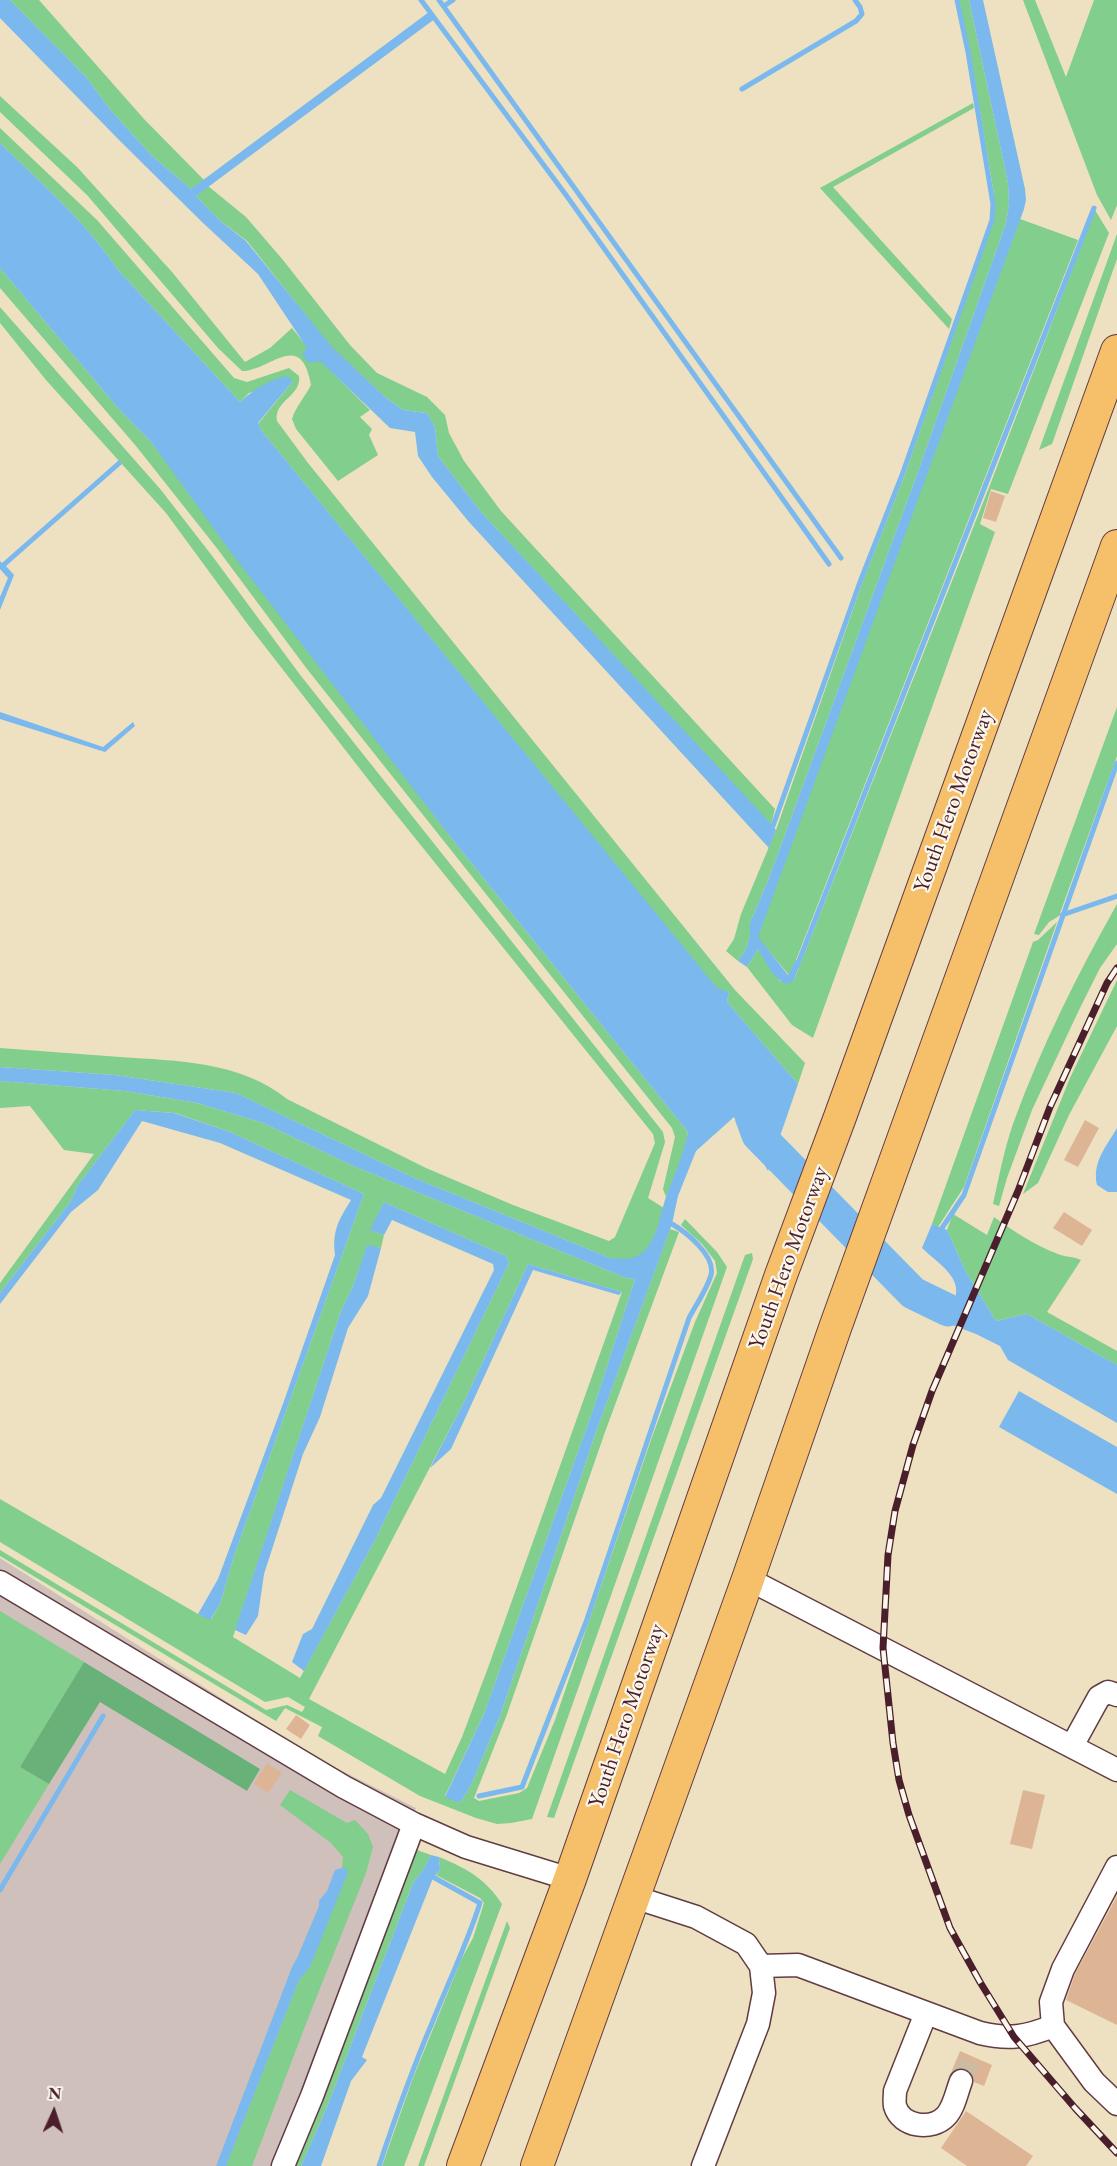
<!DOCTYPE html>
<style>
body{margin:0}
#map{position:relative;width:1117px;height:2166px;overflow:hidden;background:#ede1c1;font-family:"EB Garamond",serif}
canvas{display:block}
.north{position:absolute;left:24px;top:2082px;width:60px;height:60px;-webkit-text-stroke:4px #fbf7ec;paint-order:stroke;rotate:3deg;font-size:16px;font-weight:700;line-height:24px;text-align:center;color:#4a1f2b}
.north::after{content:'';display:block;margin:auto;width:21px;height:27px;background:#4a1f2b;clip-path:polygon(50% 0,100% 100%,50% 72%,0 100%)}
</style>
<div id="map">
<canvas width="1117" height="2166"></canvas>
<div class="north">N</div>
</div>
<script>
const context = document.querySelector('canvas').getContext('2d');
context.lineJoin = 'round';
function paint(path, color) {
  context.fillStyle = color;
  context.fill(path, 'evenodd');
}
function strokePath(path, color, width, dash) {
  context.strokeStyle = color;
  context.lineWidth = width;
  context.lineCap = dash ? 'butt' : 'round';
  context.setLineDash(dash || []);
  context.stroke(path);
}
function label(font, color, halo, rows, align = 'center') {
  context.font = font + ' "EB Garamond",serif';
  context.lineWidth = 4.5;
  context.setLineDash([]);
  context.textBaseline = 'middle';
  context.strokeStyle = halo;
  context.fillStyle = color;
  for (const [text, x, y, turn = 0] of rows) {
    context.save();
    context.translate(x, y);
    context.rotate((+turn || 0) * Math.PI / 180);
    context.textAlign = isNaN(turn) ? turn : align;
    if (halo) context.strokeText(text, 0, 0);
    context.fillText(text, 0, 0);
    context.restore();
  }
}
const industrial = new Path2D(`
 M 0,1558 L 316,1758 L 416,1808 L 272,2166 L 0,2166 Z`);
const green = new Path2D(`
 M 10,0 L 39,0 L 144,119 L 204,180 L 191,189 L 151,155 L 108,107 L 87,78 Z
 M 959,0 L 969,0 L 1008,183 L 1009,204 L 1006,223 L 915,480 L 769,878 L 750,923 L 750,935 L 746,949 L 738,961 L 726,951 L 734,939 L 741,914 L 776,830 L 863,581 L 904,477 L 994,219 L 994,194 L 970,52 Z
 M 1023,0 L 1035,0 L 1066,77 L 1094,0 L 1117,0 L 1117,205 L 1111,220 L 1097,195 Z
 M 0,96 L 77,167 L 172,272 L 245,362 L 270,348 L 292,328 L 308,348 L 370,410 L 360,417 L 372,429 L 369,435 L 378,455 L 338,481 L 296,429 L 292,419 C 296,406 305,397 311,385 C 301,328 270,371 242,371 L 218,348 L 87,195 L 0,112 Z
 M 973,103 L 974,108 L 833,187 L 952,319 L 949,329 L 820,188 Z
 M 0,128 L 97,220 L 234,378 L 247,382 L 289,368 L 299,376 C 302,396 273,401 277,421 L 308,463 L 735,990 L 805,1063 L 798,1084 L 727,1002 L 729,992 L 717,989 L 261,430 L 258,424 L 293,381 L 249,393 L 240,402 L 118,270 C 86,222 41,183 0,143 Z
 M 208,186 L 246,217 L 283,260 L 350,345 L 377,373 L 427,397 L 445,415 L 449,433 L 464,461 L 501,511 L 775,809 L 771,825 L 481,512 L 438,456 L 435,427 L 427,413 L 403,410 L 385,397 L 331,347 L 247,241 L 219,220 L 196,196 Z
 M 1095,210 L 1109,233 L 1008,494 L 991,489 L 980,524 L 995,532 L 813,1038 L 792,1025 L 747,967 L 758,949 L 780,981 L 794,980 L 990,485 Z
 M 1020,219 L 1078,240 L 796,960 L 789,975 L 757,937 Z
 M 1117,234 L 1117,259 L 1052,444 L 1039,450 Z
 M 0,268 L 118,408 L 152,443 L 456,844 L 688,1132 L 684,1153 L 666,1197 L 663,1189 L 675,1137 L 672,1128 L 307,669 L 216,547 L 136,446 L 0,288 Z
 M 0,307 L 161,490 L 213,557 L 301,676 L 663,1132 L 665,1142 L 648,1198 L 664,1208 C 658,1226 652,1255 630,1260 C 624,1261 616,1259 610,1258 L 412,1177 L 236,1093 L 115,1075 L 0,1067 L 0,1048 C 40,1051 80,1054 120,1057 C 177,1061 240,1061 287,1099 L 426,1168 L 513,1205 L 609,1241 L 615,1237 L 655,1143 L 653,1134 L 374,787 L 249,626 L 166,513 L 46,380 L 0,323 Z
 M 1117,707 L 1117,756 L 1059,916 L 1049,922 L 1039,935 L 1034,934 Z
 M 1117,904 L 1117,944 L 1100,968 L 1079,1010 L 1032,1110 L 1007,1178 L 999,1206 L 993,1204 C 999,1177 1004,1150 1013,1124 C 1041,1047 1077,975 1117,904 Z
 M 1057,922 L 964,1187 L 938,1227 L 932,1224 L 1033,942 L 1038,940 Z
 M 1117,980 L 1117,1026 L 1069,1115 L 1038,1183 L 1023,1194 L 1070,1078 Z
 M 0,1081 L 125,1091 L 197,1103 L 263,1123 L 351,1165 L 626,1278 L 635,1279 L 594,1407 L 484,1714 L 445,1796 L 460,1803 L 471,1785 L 500,1716 L 597,1429 L 670,1229 L 679,1232 L 605,1432 L 506,1717 L 474,1798 L 479,1801 L 519,1793 L 527,1788 L 555,1720 L 652,1437 L 695,1322 L 717,1273 L 715,1261 L 702,1244 L 681,1225 L 685,1219 L 717,1252 L 727,1267 L 532,1819 L 511,1823 L 497,1824 L 476,1818 L 420,1796 L 318,1736 L 322,1727 L 285,1708 L 276,1721 L 0,1556 L 0,1550 L 266,1710 L 287,1705 L 302,1712 L 305,1707 L 288,1697 L 265,1702 L 0,1542 L 0,1499 L 198,1614 L 211,1619 L 220,1604 L 234,1556 L 364,1194 L 230,1132 L 175,1113 L 135,1110 L 78,1185 L 71,1201 L 0,1293 L 0,1283 L 94,1154 L 64,1150 L 30,1106 L 0,1108 ZM 384,1202 L 506,1256 L 509,1263 L 374,1542 L 300,1678 L 233,1637 L 341,1311 L 353,1286 L 367,1246 L 381,1248 L 384,1235 L 371,1230 ZM 528,1264 L 622,1292 L 489,1665 L 462,1737 L 445,1774 L 309,1699 L 464,1402 Z
 M 953,1214 L 987,1235 L 994,1217 C 1013,1231 1036,1246 1058,1254 C 1065,1257 1072,1256 1081,1260 L 1047,1312 L 1117,1351 L 1117,1365 L 1027,1314 L 996,1321 L 966,1272 L 947,1230 Z
 M 752,1253 L 753,1259 L 554,1818 L 547,1817 L 745,1255 Z
 M 0,1611 L 84,1662 L 20,1767 L 49,1784 L 0,1864 Z
 M 290,1790 L 347,1823 L 355,1820 L 368,1834 L 373,1847 L 366,1873 L 307,2021 L 252,2166 L 226,2166 L 299,1980 L 310,1967 L 345,1868 L 342,1868 L 343,1857 L 331,1843 L 280,1805 Z
 M 417,1850 L 431,1855 L 423,1870 L 413,1883 L 327,2107 L 301,2166 L 289,2166 L 411,1852 Z
 M 439,1857 C 466,1868 486,1879 502,1904 L 404,2166 L 382,2166 L 413,2078 L 462,1958 L 473,1938 L 484,1903 L 480,1898 L 436,1875 L 440,1870 Z
 M 507,1921 L 510,1928 L 424,2166 L 418,2166 Z`);
const forest = new Path2D(`
 M 84,1662 L 260,1769 L 247,1791 L 100,1702 L 49,1784 L 20,1767 Z`);
const water = new Path2D(`
 M 0,0 L 10,0 L 87,78 L 108,107 L 151,155 L 191,189 L 429,12 L 435,19 L 432,21 L 196,196 L 219,220 L 246,241 L 332,347 L 385,397 L 403,410 L 427,413 L 435,427 L 438,456 L 481,512 L 773,826 L 776,830 L 769,848 L 469,522 L 432,477 L 418,456 L 415,432 L 390,428 L 320,361 L 309,363 L 302,354 L 307,348 L 258,274 L 202,222 L 120,141 L 0,18 Z
 M 969,0 L 983,0 L 1025,189 L 1026,200 L 1024,209 L 758,937 L 788,975 L 796,960 L 801,961 L 794,980 L 787,984 C 773,979 766,962 758,949 L 747,967 L 738,961 L 746,949 L 750,935 L 750,923 L 769,878 L 915,480 L 1006,223 L 1009,204 L 1008,183 Z
 M 0,143 C 41,183 86,222 118,270 L 240,402 C 253,390 269,380 287,376 L 293,381 L 258,423 L 261,430 L 717,988 L 729,992 L 727,1002 L 798,1084 L 768,1171 L 752,1142 L 734,1117 L 696,1151 L 678,1196 L 672,1224 L 597,1429 L 500,1716 L 471,1785 L 460,1803 L 445,1797 L 484,1714 L 594,1407 L 635,1279 L 626,1278 L 351,1165 L 263,1123 L 197,1103 L 125,1091 L 0,1081 L 0,1067 L 115,1075 L 236,1093 L 412,1177 L 610,1258 C 623,1259 635,1261 645,1250 C 659,1235 660,1213 667,1194 C 675,1173 684,1154 688,1132 L 456,844 L 233,555 L 152,443 L 118,408 L 0,268 Z
 M 119,460 L 122,464 L 6,566 L 14,575 L 0,610 L 0,597 L 8,578 L 0,569 L 0,561 L 2,563 Z
 M 0,712 L 103,747 L 133,722 L 135,726 L 105,752 L 0,719 Z
 M 135,1110 L 174,1113 L 230,1132 L 364,1194 L 234,1556 L 220,1604 L 210,1620 L 198,1614 L 218,1579 L 284,1401 L 335,1255 C 332,1230 339,1220 351,1200 L 220,1143 L 142,1121 L 98,1190 L 71,1212 L 0,1304 L 0,1293 L 71,1201 L 78,1185 Z
 M 1117,1128 L 1117,1192 L 1108,1192 L 1097,1185 C 1092,1162 1106,1147 1117,1128 Z
 M 384,1202 L 506,1256 L 509,1263 L 374,1542 L 304,1671 L 292,1662 L 303,1634 L 312,1629 L 373,1505 L 381,1498 L 494,1270 L 493,1264 L 392,1220 L 384,1235 L 370,1230 Z
 M 932,1224 L 947,1230 L 966,1272 L 996,1321 L 1027,1314 L 1117,1365 L 1117,1423 L 1008,1360 L 1000,1346 L 976,1334 L 939,1320 L 905,1298 L 913,1275 L 950,1308 C 969,1281 941,1266 922,1248 Z
 M 367,1245 L 381,1248 L 368,1296 L 348,1328 L 320,1417 L 303,1454 L 264,1574 L 258,1616 L 246,1635 L 235,1630 L 341,1311 L 353,1286 Z
 M 528,1264 L 622,1292 L 619,1295 L 533,1270 L 451,1449 L 430,1468 L 464,1402 Z
 M 1019,1391 L 1117,1447 L 1117,1494 L 999,1427 Z
 M 431,1855 L 439,1857 L 440,1870 L 433,1878 L 362,2057 L 367,2060 L 351,2081 L 321,2166 L 301,2166 L 327,2107 L 413,1883 L 423,1870 Z
 M 342,1868 L 345,1868 L 348,1872 L 310,1967 L 299,1980 L 226,2166 L 216,2166 L 292,1967 L 298,1956 L 319,1906 L 319,1901 L 327,1891 L 335,1870 Z`);
const stream = new Path2D(`
 M 421,0 L 566,195 L 829,564
 M 439,0 L 841,558
 M 444,6 L 453,0
 M 742,89 L 856,21 L 862,14 L 860,7 L 855,0
 M 773,826 L 860,582 L 902,475 L 992,220 L 993,204 L 968,52 L 957,0
 M 1062,915 L 1117,896
 M 797,966 L 1094,208
 M 942,1228 L 964,1195 L 1117,763
 M 479,1796 L 522,1787 L 586,1622 L 689,1318 C 696,1305 707,1289 711,1275 C 716,1256 686,1232 672,1224
 M 0,1890 L 103,1716
 M 379,2166 C 395,2118 412,2070 432,2023 C 448,1983 467,1944 480,1903 L 433,1877`);
const river = new Path2D(`
 M 751,1116 L 758,1135 L 913,1293 L 948,1310`);
const building = new Path2D(`
 M 991,491 L 1005,496 L 996,522 L 983,518 Z
 M 1085,1120 L 1099,1128 L 1078,1167 L 1064,1160 Z
 M 1064,1212 L 1092,1230 L 1082,1246 L 1053,1228 Z
 M 296,1715 L 310,1725 L 301,1739 L 286,1729 Z
 M 267,1763 L 282,1773 L 268,1793 L 254,1784 Z
 M 1023,1790 L 1045,1795 L 1032,1849 L 1010,1844 Z
 M 1117,1896 L 1117,2025 L 1066,2000 L 1075,1974 Z
 M 960,2051 L 992,2065 L 984,2086 L 974,2082 L 972,2073 L 966,2069 L 958,2068 L 951,2073 Z
 M 966,2111 L 1033,2156 L 1026,2166 L 967,2166 L 941,2148 Z`);
const minorTunnel = new Path2D(`
 M 961,2081 L 973,2053`);
const minor = new Path2D(`
 M 748,1579 L 1117,1770
 M 0,1582 L 344,1787 L 414,1824 L 466,1847 L 570,1879
 M 1072,1746 L 1099,1697 L 1108,1692 L 1117,1695
 M 1117,1867 L 1063,1969 L 1051,2002 L 1053,2026 L 1094,2082 L 1117,2104
 M 634,1897 L 696,1917 L 746,1944 L 761,1966 L 764,1993 L 758,2024 L 703,2166
 M 761,1966 L 798,1965 L 980,2033 C 1009,2040 1026,2037 1053,2026
 M 926,2013 L 895,2091 C 895,2096 894,2102 895,2106 C 901,2127 932,2131 946,2116 C 954,2108 957,2091 961,2081
 M 283,2166 L 312,2096 L 414,1824`);
const highway = new Path2D(`
 M 463,2166 L 570,1879 L 781,1275 L 840,1117 L 1117,351
 M 537,2166 L 748,1579 L 835,1328 L 1117,546`);
const rail = new Path2D(`
 M 1117,968 L 1107,983 L 1050,1107 L 1018,1191 L 932,1391 L 913,1445 L 895,1511 L 888,1555 L 883,1648 L 893,1743 L 899,1780 L 909,1815 L 950,1928 L 980,1982 L 1014,2037 L 1075,2108 L 1117,2153`);
const streetNames = [
 ["Youth Hero Motorway",954,801,-70],
 ["Youth Hero Motorway",789,1258,-70],
 ["Youth Hero Motorway",627,1716,-71]
];
paint(industrial, '#d0c0bc');
paint(green, '#81ce8d');
paint(forest, '#68b178');
paint(water, '#7ab8ed');
strokePath(stream, '#7ab8ed', 5);
strokePath(river, '#7ab8ed', 33);
paint(building, '#ddb595');
strokePath(minorTunnel, '#ccbaa3', 22, [22, 11]);
strokePath(minor, '#623c42', 25);
strokePath(highway, '#623c42', 34);
strokePath(minor, '#fff', 22);
strokePath(highway, '#f6c06b', 32);
strokePath(rail, '#4a1f2b', 7);
strokePath(rail, '#fbf7ec', 4.5, [14]);
label('22px', '#4a1f2b', '#fbf7ec', streetNames);
</script>
